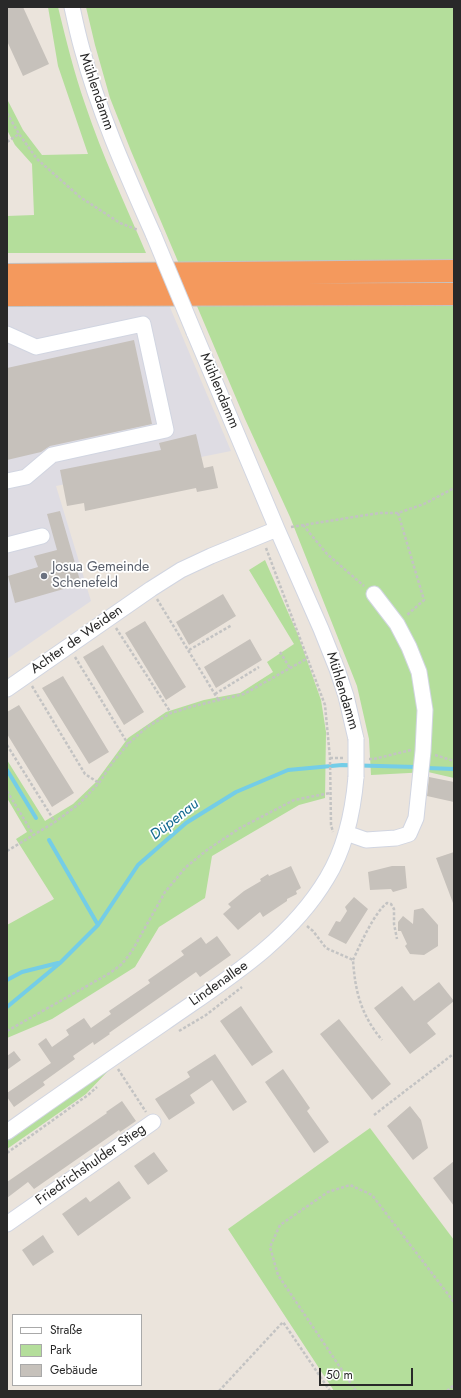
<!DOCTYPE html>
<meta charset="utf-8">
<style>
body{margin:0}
#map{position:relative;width:461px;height:1398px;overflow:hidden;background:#ebe4dc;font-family:Jost,sans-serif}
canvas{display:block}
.frame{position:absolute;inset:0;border:8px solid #292929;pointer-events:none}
.legend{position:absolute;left:12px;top:1314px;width:130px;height:72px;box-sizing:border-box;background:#fff;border:1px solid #a9a9a9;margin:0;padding:5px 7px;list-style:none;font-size:12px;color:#292929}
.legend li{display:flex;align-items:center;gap:8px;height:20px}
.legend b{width:20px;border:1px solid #a9a9a9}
.scale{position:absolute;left:319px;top:1368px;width:94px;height:18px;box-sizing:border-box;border:2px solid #292929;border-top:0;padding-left:5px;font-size:12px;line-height:14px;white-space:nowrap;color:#292929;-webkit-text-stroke:3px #fff;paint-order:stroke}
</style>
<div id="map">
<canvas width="461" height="1398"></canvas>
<div class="frame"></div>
<ul class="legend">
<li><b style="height:5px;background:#fff"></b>Straße</li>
<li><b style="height:11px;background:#b4de9b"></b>Park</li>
<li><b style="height:11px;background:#c6c1bb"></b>Gebäude</li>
</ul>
<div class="scale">50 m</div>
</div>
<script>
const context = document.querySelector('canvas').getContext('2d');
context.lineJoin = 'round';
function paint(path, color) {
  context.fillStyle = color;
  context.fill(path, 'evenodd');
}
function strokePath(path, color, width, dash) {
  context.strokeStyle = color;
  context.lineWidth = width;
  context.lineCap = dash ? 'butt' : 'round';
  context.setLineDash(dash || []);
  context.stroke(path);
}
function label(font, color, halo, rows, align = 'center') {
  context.font = font + ' Jost,sans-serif';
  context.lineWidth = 3.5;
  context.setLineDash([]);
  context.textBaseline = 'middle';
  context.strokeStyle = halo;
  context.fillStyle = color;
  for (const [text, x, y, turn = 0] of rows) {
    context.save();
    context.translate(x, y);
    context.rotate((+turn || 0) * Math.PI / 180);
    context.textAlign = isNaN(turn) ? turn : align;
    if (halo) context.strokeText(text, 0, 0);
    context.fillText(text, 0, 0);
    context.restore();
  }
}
const industrial = new Path2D(`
 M 169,305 L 231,451 L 56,486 L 91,601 L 7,659 L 7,307 Z`);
const green = new Path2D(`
 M 48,7 L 58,7 C 66,40 74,72 85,104 C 102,155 125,204 146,253 L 7,253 L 7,216 L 34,215 L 32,164 L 15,145 L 7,130 L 7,99 L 23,130 L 42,155 L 88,154 L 58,66 Z
 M 86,7 L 454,7 L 454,778 L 428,772 L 371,775 L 369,739 L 357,686 L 290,517 L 245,419 L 131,151 L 110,98 L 95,45 Z
 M 265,560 L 298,635 L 321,700 L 326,732 L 325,798 L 299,805 L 212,856 L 205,898 L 159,927 L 135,967 L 52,1019 L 7,1038 L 7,925 L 54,899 L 16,839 L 27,832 L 7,798 L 7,760 L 45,821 L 73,804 L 95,783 L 128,738 L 166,712 L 204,700 L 240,693 L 273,672 L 267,662 L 294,644 L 249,570 Z
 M 108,1068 L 109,1070 L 86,1094 L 7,1149 L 7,1139 Z
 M 370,1128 L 454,1240 L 454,1391 L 334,1391 L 228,1229 Z`);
const stream = new Path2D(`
 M 427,768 L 454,769
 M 7,770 L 36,818
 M 49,840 L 98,925
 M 7,980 L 22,972 L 58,963
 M 7,1007 L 60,963 L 98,925 L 138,865 L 186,823 L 236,792 L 288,770 L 342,765 L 416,767`);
const building = new Path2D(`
 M 7,7 L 23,7 L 49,64 L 23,76 L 7,41 Z
 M 134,340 L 152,424 L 50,446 L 41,452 L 7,460 L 7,368 Z
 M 196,434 L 204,468 L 213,466 L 218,488 L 197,492 L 196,488 L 85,511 L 84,503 L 67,506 L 60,470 L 161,450 L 159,443 Z
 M 60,511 L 81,584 L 15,603 L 8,576 L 38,567 L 34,556 L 57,550 L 47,514 Z
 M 223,594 L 236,616 L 189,645 L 176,622 Z
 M 145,621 L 186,687 L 166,700 L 125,633 Z
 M 250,639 L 262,660 L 216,688 L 204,667 Z
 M 103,645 L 144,712 L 124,725 L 83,657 Z
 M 63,676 L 109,752 L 89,764 L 42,688 Z
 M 19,705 L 74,793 L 52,807 L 7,734 L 7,712 Z
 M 429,777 L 454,782 L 454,802 L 427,796 Z
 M 454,852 L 454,902 L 453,903 L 436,858 Z
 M 291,866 L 301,888 L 296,891 L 297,894 L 287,899 L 287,901 L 263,917 L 260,912 L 238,930 L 223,914 L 231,907 L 228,904 L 244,891 L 261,881 L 260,879 L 268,874 L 269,876 Z
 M 392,866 L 405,866 L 407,888 L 393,892 L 391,889 L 370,890 L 368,872 Z
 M 354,897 L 368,909 L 346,944 L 328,935 L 336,921 L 340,922 L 347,911 L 345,907 Z
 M 423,908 L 438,925 L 438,946 L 424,955 L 410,954 L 405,946 L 407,944 L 401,931 L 398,931 L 398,922 L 403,916 L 413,924 L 414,910 Z
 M 217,936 L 231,955 L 200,977 L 196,972 L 109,1033 L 110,1034 L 94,1045 L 93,1042 L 73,1056 L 75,1059 L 43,1082 L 45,1085 L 14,1107 L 7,1097 L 7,1093 L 51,1063 L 38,1044 L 46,1038 L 52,1047 L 69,1035 L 66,1030 L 84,1018 L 91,1028 L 111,1014 L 109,1011 L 150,983 L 148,980 L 184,955 L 181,951 L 201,937 L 206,944 Z
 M 439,982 L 454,1001 L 427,1023 L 436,1034 L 410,1054 L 374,1008 L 402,986 L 414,1001 Z
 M 241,1006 L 273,1052 L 252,1066 L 220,1021 Z
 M 339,1019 L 391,1084 L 372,1100 L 320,1034 Z
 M 14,1051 L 21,1060 L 7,1070 L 7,1056 Z
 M 215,1054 L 247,1102 L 233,1111 L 212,1080 L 190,1095 L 195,1103 L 169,1120 L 155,1099 L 190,1077 L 187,1072 Z
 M 283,1069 L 310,1108 L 307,1111 L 329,1142 L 314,1153 L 265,1082 Z
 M 122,1101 L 136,1121 L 120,1132 L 119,1130 L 34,1189 L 28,1182 L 7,1198 L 7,1182 L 107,1113 L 106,1112 Z
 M 410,1106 L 421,1120 L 428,1148 L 413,1160 L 387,1126 Z
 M 154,1152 L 168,1171 L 148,1185 L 134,1166 Z
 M 454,1161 L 454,1206 L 433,1178 Z
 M 119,1181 L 131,1198 L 78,1236 L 62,1214 L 86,1197 L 90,1202 Z
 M 43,1235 L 54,1252 L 33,1266 L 22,1250 Z`);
const path = new Path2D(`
 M 7,113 L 19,134 L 37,159 L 80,197 L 120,223 L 138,230
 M 7,142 L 19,134
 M 398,513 L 424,600 L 406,616
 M 303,525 L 327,554 L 364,586
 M 291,527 L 379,513 L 398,513 L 424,504 L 454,488
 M 266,548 L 325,705 L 330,758 L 331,825 L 333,832
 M 157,599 L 219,701
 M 116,628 L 171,713
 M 189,650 L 232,625
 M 280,652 L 290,668
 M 75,657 L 128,744
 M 32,686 L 85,774 L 99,783
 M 215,694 L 259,667
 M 7,745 L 55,822
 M 435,755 L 454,761
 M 330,758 L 344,758
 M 369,759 L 374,759 L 411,750
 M 7,791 L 33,834
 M 7,851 L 55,822 L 79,804 L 99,783 L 113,762 L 128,744 L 147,727 L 171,713 L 194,706 L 244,694 L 308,658
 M 307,926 L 313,931 L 326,948 L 353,960 C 355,991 361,1015 382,1040
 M 353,960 C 360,945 374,913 387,903 L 391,904 L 394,909 L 394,924 L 397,939
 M 7,1031 L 110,973 L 122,964 L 132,951 L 165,892 L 186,867 L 207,850 L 240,828 L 294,800 L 330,793
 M 179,1031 L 206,1015 L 242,987
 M 118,1069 L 146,1112
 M 374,1115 L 452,1055
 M 7,1153 L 88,1095 L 97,1087
 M 219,1391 L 283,1322 L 330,1391
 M 356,1391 L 278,1275 L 270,1247 L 280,1225 L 328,1192 L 350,1185 L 372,1195 L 454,1302
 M 447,1391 L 454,1385`);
const minor = new Path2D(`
 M 72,7 C 75,21 78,35 82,49 C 99,113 127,175 154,236
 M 194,332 L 277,529 L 321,629 L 337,669 L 346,696 L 356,739
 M 7,334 L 36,347 L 143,324 L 166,430 L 52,455 L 26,477 L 7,481
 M 7,545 L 42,536
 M 7,689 L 151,589 L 181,570 L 211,556 L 277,529
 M 346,833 L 366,840 L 396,838 L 409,834 L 416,818 L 423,751 L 425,710 L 419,672 L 409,647 L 397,624 L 374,594
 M 7,1132 C 59,1095 111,1059 164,1023 C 224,981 289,942 327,878 C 346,847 353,812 356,777
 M 7,1224 L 153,1122`);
const highway = new Path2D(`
 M 7,275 L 454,271
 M 7,295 L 454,294`);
const minorBridge = new Path2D(`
 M 154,236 L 194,332
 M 356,739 L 356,777`);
const markers = [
 [44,576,4,"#6b7280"]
];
const streetNames = [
 ["Mühlendamm",96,92,71],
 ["Mühlendamm",219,391,67],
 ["Achter de Weiden",77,640,-35],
 ["Mühlendamm",342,691,73],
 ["Lindenallee",219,984,-35],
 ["Friedrichshulder Stieg",91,1165,-35]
];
const worshipNames = [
 ["Josua Gemeinde",52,568],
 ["Schenefeld",52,584]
];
const waterNames = [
 ["Düpenau",175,820,-38]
];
paint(industrial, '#dedce3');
paint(green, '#b4de9b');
strokePath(stream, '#74cde7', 4);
paint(building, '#c6c1bb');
strokePath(minor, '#d1d5e1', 17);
strokePath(highway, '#c3c3c3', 24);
strokePath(path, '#c3c3c3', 2.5, [3, 2]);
strokePath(minor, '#fff', 15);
strokePath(highway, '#f4995d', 22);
strokePath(minorBridge, '#d1d5e1', 17, []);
strokePath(minorBridge, '#fff', 15);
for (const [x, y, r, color] of markers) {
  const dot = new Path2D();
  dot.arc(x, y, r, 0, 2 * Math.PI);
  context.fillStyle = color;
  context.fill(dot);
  strokePath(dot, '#fff', 1.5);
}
label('14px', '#292929', '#fff', streetNames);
label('14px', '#5b616d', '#fff', worshipNames, 'left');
label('italic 15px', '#156b91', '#fff', waterNames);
</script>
